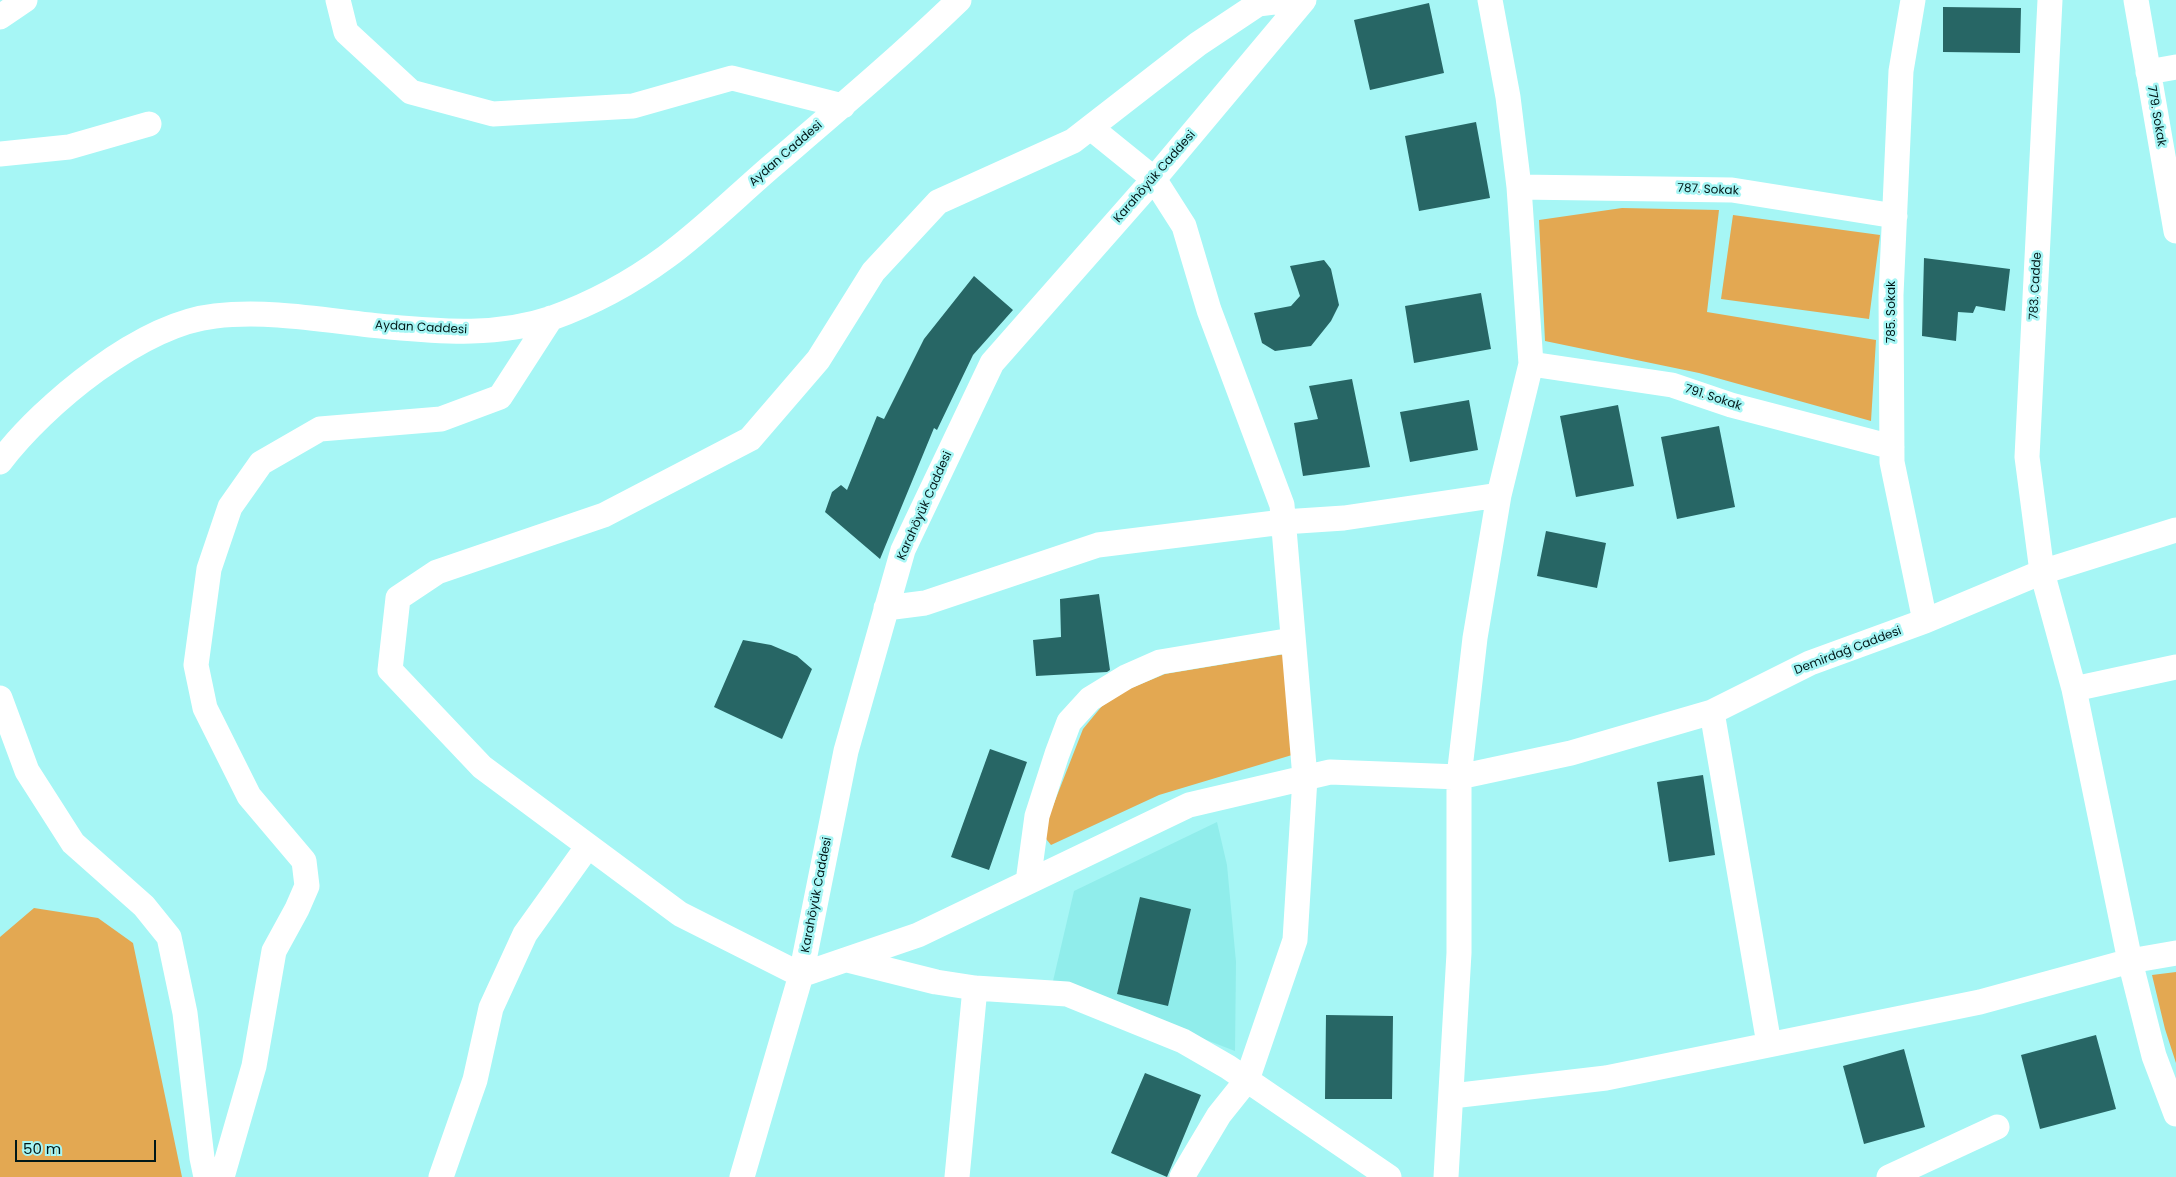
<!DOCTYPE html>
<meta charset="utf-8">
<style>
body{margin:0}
#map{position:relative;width:2176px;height:1177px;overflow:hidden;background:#a6f6f5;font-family:Poppins,sans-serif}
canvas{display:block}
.scale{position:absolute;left:15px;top:1140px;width:141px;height:22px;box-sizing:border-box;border:2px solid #011818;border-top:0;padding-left:6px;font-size:15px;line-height:18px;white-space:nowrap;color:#011818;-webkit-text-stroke:4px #a6f6f5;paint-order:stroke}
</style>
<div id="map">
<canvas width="2176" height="1177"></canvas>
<div class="scale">50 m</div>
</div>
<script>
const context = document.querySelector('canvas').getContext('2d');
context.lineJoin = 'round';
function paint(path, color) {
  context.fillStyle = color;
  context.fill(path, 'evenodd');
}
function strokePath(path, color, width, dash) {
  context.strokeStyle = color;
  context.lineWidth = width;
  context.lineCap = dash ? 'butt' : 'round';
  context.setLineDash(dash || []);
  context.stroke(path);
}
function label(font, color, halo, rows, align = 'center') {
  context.font = font + ' Poppins,sans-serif';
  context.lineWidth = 5;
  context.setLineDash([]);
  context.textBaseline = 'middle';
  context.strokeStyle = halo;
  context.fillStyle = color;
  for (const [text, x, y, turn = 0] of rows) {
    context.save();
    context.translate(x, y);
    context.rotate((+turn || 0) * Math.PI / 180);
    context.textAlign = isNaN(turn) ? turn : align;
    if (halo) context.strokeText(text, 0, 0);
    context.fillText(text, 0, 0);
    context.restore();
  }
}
const built = new Path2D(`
 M 1217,822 L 1227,865 L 1236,962 L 1235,1051 L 1053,981 L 1074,891 Z`);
const green = new Path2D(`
 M 1622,208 L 1719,210 L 1707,312 L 1876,340 L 1871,421 L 1699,373 L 1545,341 L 1539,220 Z
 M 1733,215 L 1880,235 L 1869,319 L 1721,299 Z
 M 1285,654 L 1292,755 L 1159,795 L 1051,845 L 1042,834 L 1083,729 L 1102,706 L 1129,689 L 1165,674 Z
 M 34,908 L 98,918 L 133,943 L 182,1177 L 0,1177 L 0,937 Z
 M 2176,972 L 2176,1063 L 2165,1029 L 2152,975 Z`);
const building = new Path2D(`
 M 1429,3 L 1444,73 L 1370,90 L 1354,20 Z
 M 1943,7 L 2021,8 L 2020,53 L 1943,52 Z
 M 1476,122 L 1490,198 L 1419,211 L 1405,136 Z
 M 1924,258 L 2010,269 L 2005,311 L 1976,306 L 1973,313 L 1958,312 L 1956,341 L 1922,336 Z
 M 1324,260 L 1331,269 L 1339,305 L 1331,321 L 1311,346 L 1275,351 L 1262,343 L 1254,313 L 1291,306 L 1300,296 L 1290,266 Z
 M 974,276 L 1013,310 L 973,355 L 937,430 L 934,428 L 880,559 L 825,512 L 832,492 L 841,485 L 847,490 L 877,416 L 884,419 L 924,339 Z
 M 1481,293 L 1491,349 L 1414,363 L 1405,306 Z
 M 1352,379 L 1370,467 L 1303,476 L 1294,423 L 1318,419 L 1309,386 Z
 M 1469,400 L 1478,450 L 1410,462 L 1400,412 Z
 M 1618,405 L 1634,486 L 1576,497 L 1560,416 Z
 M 1719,426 L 1735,507 L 1677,519 L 1661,437 Z
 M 1546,531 L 1606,543 L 1597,588 L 1537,576 Z
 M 1099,594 L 1110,670 L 1107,672 L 1036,676 L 1033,640 L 1061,637 L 1060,599 Z
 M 743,640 L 771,645 L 797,656 L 812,669 L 782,739 L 714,707 Z
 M 990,749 L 1027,762 L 989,870 L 951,857 Z
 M 1703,775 L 1715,855 L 1669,862 L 1657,782 Z
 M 1140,897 L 1191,909 L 1168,1006 L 1117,994 Z
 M 1326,1015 L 1393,1016 L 1392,1099 L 1325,1099 Z
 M 2096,1035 L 2116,1109 L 2040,1129 L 2021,1055 Z
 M 1904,1049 L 1925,1127 L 1864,1144 L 1843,1066 Z
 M 1145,1073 L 1201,1095 L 1167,1177 L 1111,1153 Z`);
const minor = new Path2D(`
 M 338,0 L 346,32 L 411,92 L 493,114 L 633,106 L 732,78 L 843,106
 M 1290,0 L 1258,4 L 1198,44 L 1073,141 L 938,202 L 873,272 L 818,360 L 750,439 L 604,515 L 437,572 L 398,598 L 390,670 L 482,767 L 680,914 L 801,975 L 918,935 L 1189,805 L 1330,772 L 1459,777 L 1571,753 L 1712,712 L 1810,663 L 1925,621 L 2042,572 L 2176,530
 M 1913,0 L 1901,71 L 1891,295 L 1892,462 L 1925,621
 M 2050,0 L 2027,457 L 2042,572 L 2074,689 L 2130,961 L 2154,1056 L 2176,1114
 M 2136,0 L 2176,231
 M 0,17 L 25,0
 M 2148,72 L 2176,67
 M 1091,128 L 1154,179 L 1184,226 L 1209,310 L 1282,505 L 1305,778 L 1295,940 L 1247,1080 L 1219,1115 L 1182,1177
 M 0,154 L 69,147 L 149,124
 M 1519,187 L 1732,190 L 1895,216
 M 1531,364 L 1672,385 L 1731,405 L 1892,447
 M 0,462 C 44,404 141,324 215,316 C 272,309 333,322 390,327 C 444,332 499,336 552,318 C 591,304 632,282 666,257 C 704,229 738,195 773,165 C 836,111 900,57 959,0
 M 886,608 L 925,603 L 1098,545 L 1283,522 L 1344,518 L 1499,495
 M 2074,689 L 2176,667
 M 0,698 L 27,771 L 73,843 L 144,906 L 169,937 L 185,1013 L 202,1158 L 206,1177
 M 1712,712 L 1769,1044
 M 1028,882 L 1037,816 L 1057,754 L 1069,722 L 1090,699 L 1126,677 L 1160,662 L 1292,640
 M 848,960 L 936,982 L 975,988 L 1067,994 L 1183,1041 L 1228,1067 L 1389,1177
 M 1452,1096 L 1606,1078 L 1980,1002 L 2130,961 L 2176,953
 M 222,1177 L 254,1066 L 274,951 L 297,909 L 307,886 L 304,861 L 249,796 L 205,708 L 196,665 L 209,569 L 230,507 L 261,463 L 320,429 L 441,419 L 500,397 L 551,318
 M 441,1177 L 475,1080 L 491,1008 L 525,934 L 588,846
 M 742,1177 L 801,975 L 846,751 L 903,550 L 992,363 L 1154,179 L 1304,0
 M 957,1177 L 975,988
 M 1446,1177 L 1459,953 L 1459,777 L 1475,638 L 1499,495 L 1531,364 L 1519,187 L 1508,97 L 1490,0
 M 1889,1177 L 1997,1127`);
const streetNames = [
 ["779. Sokak",2156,116,80],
 ["Aydan Caddesi",786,154,-41],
 ["Karahöyük Caddesi",1155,177,-49],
 ["787. Sokak",1708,190,3],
 ["783. Cadde",2036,286,-87],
 ["785. Sokak",1892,312,-90],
 ["Aydan Caddesi",421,328,3],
 ["791. Sokak",1713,398,18],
 ["Karahöyük Caddesi",925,506,-66],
 ["Demirdağ Caddesi",1848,651,-21],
 ["Karahöyük Caddesi",817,895,-79]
];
paint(built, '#90edeb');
paint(green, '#e3a852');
paint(building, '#276665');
strokePath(minor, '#fff', 25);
label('12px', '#011818', '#a6f6f5', streetNames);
</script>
